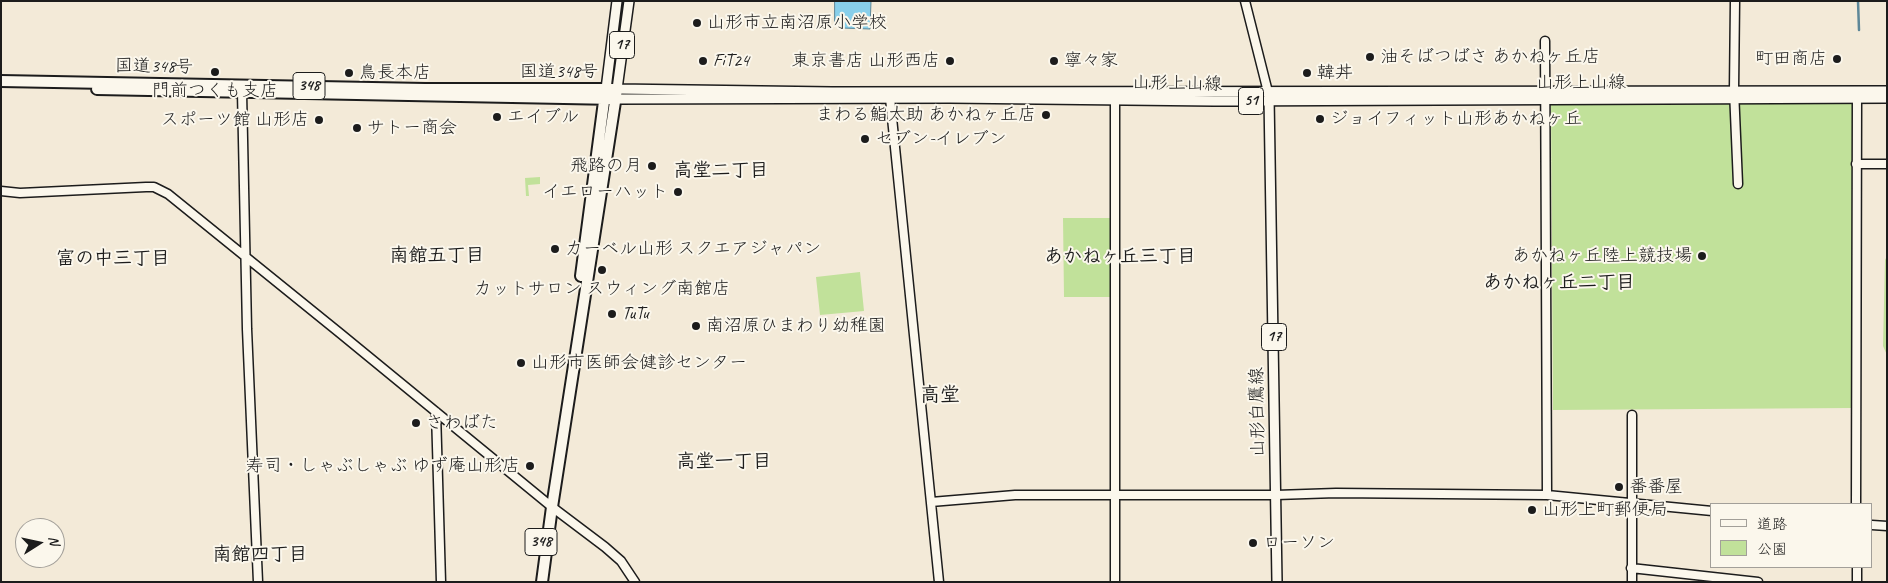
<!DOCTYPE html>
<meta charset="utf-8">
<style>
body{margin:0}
#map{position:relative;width:1888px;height:583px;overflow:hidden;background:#f3ead8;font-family:Caveat,"Klee One",sans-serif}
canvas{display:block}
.frame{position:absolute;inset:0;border:2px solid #1c1c1c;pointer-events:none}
.legend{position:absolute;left:1710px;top:503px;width:162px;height:65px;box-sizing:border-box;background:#fbf7ec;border:1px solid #a29f99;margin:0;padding:6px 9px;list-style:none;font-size:15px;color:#1c1c1c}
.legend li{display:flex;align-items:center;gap:10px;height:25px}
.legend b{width:25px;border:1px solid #a29f99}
.north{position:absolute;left:15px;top:518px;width:50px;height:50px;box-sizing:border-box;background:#fbf7ec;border:1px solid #a29f99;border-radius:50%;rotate:80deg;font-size:14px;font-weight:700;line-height:20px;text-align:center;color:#1c1c1c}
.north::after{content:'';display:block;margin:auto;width:18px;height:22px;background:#1c1c1c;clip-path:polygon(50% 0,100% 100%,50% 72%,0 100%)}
</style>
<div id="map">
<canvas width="1888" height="583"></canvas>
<div class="frame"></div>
<ul class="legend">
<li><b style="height:6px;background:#fbf7ec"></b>道路</li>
<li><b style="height:14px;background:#c1e19a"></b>公園</li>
</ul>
<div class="north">N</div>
</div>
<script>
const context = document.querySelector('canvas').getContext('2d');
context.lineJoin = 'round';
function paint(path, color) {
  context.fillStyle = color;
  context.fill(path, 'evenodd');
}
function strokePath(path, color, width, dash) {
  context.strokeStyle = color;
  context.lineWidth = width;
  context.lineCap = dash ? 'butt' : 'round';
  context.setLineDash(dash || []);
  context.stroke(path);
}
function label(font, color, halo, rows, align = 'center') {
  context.font = font + ' Caveat,"Klee One",sans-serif';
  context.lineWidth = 4;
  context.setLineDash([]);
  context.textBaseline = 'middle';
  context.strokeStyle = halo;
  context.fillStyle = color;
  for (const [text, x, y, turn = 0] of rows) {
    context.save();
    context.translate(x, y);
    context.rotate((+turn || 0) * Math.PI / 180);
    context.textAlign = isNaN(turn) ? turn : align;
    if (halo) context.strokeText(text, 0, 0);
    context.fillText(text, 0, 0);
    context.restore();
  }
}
const green = new Path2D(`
 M 1853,103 L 1851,408 L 1553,410 L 1551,104 Z
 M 540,177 L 540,184 L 528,185 L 529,196 L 526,196 L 525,178 Z
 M 1063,218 L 1110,218 L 1110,297 L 1064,297 Z
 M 1887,256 L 1887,355 L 1883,346 L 1885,260 Z
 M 860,272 L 864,311 L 820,315 L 816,277 Z`);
const water = new Path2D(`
 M 835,1 L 871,1 L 870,29 L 842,28 L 842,23 L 835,22 Z`);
const stream = new Path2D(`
 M 1858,1 L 1859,30`);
const minor = new Path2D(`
 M 1245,1 L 1268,92
 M 1735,1 L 1734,90 L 1738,184
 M 1545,41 L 1547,495
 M 242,92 L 247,329 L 258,582
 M 890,98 L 939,582
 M 1115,99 L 1115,582
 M 1856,164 L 1887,164
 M 1,191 L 20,193 L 146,187 L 154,187 L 168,194 L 341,334 L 552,507 L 605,547 L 621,561 L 635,582
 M 436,412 L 441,582
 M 931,502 L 1015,495 L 1276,495 L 1336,493 L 1547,495 L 1712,511
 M 1856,504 L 1857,94
 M 1872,525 L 1887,526
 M 1857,567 L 1857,582
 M 1631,568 L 1758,582
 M 1632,582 L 1632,415`);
const major = new Path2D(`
 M 629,1 L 617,89 L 832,92 L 1887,91
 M 606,89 L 617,1
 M 1269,97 L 1277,582
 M 616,99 L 950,98 L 1214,101 L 1887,98`);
const highway = new Path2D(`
 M 1,81 L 425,89 L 617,89 L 552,507 L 542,582
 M 97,89 L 616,99
 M 581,276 L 605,94`);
const markers = [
 [697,23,5,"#1c1c1c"],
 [1370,57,5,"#1c1c1c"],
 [1837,59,5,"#1c1c1c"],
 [703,61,5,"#1c1c1c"],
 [950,61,5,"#1c1c1c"],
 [1054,61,5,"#1c1c1c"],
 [215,72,5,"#1c1c1c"],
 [349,73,5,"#1c1c1c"],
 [1307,73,5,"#1c1c1c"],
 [1046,115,5,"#1c1c1c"],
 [497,117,5,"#1c1c1c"],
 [1320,119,5,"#1c1c1c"],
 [319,120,5,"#1c1c1c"],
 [357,128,5,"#1c1c1c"],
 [865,139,5,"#1c1c1c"],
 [652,166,5,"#1c1c1c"],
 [678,192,5,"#1c1c1c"],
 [555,249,5,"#1c1c1c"],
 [1702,256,5,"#1c1c1c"],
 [602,270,5,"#1c1c1c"],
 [612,314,5,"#1c1c1c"],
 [696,326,5,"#1c1c1c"],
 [521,363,5,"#1c1c1c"],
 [416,423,5,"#1c1c1c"],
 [530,466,5,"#1c1c1c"],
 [1619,487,5,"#1c1c1c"],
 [1532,510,5,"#1c1c1c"],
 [1253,543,5,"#1c1c1c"]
];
const shields = [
 [622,45,25],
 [309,86,32],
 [1251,101,25],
 [1274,337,25],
 [541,542,32]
];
const shieldNames = [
 ["17",622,45],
 ["348",309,86],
 ["51",1251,101],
 ["17",1274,337],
 ["348",541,542]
];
const poiNames = [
 ["山形市立南沼原小学校",707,23],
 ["油そばつばさ あかねヶ丘店",1380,57],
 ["町田商店",1827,59,"right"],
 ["FiT24",713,61],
 ["東京書店 山形西店",940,61,"right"],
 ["寧々家",1064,61],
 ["鳥長本店",359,73],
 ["韓丼",1317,73],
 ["門前つくも支店",215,91,"center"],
 ["まわる鮨太助 あかねヶ丘店",1036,115,"right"],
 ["エイブル",507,117],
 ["ジョイフィット山形あかねヶ丘",1330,119],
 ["スポーツ館 山形店",309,120,"right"],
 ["サトー商会",367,128],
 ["セブン-イレブン",875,139],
 ["飛路の月",642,166,"right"],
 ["イエローハット",668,192,"right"],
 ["カーベル山形 スクエアジャパン",565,249],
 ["あかねヶ丘陸上競技場",1692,256,"right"],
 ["カットサロン スウィング南館店",602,289,"center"],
 ["TuTu",622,314],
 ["南沼原ひまわり幼稚園",706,326],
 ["山形市医師会健診センター",531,363],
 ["さわばた",426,423],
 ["寿司・しゃぶしゃぶ ゆず庵山形店",520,466,"right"],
 ["番番屋",1629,487],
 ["山形上町郵便局",1542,510],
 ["ローソン",1263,543]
];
const streetNames = [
 ["国道348号",154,67,1],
 ["国道348号",559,72],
 ["山形上山線",1581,83],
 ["山形上山線",1177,84,1],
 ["山形白鷹線",1258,412,-91]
];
const neighbourhoodNames = [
 ["高堂二丁目",721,171],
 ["南館五丁目",437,256],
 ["あかねヶ丘三丁目",1120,257],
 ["富の中三丁目",113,259],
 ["あかねヶ丘二丁目",1559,283],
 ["高堂一丁目",724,462],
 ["南館四丁目",260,555]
];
const quarterNames = [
 ["高堂",940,396]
];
paint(green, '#c1e19a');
paint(water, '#88cfea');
strokePath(water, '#5d8798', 1);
strokePath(stream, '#5d8798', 2.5);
strokePath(minor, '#1c1c1c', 11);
strokePath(major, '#1c1c1c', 12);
strokePath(highway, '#1c1c1c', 14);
strokePath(minor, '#fbf7ec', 8);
strokePath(major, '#fbf7ec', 9);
strokePath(highway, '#fbf7ec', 10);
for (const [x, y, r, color] of markers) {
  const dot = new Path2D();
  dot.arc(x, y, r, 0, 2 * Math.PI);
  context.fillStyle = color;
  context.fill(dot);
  strokePath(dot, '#fbf7ec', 2);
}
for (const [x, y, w] of shields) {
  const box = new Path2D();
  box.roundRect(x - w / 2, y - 13.5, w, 27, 4);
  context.fillStyle = '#fbf7ec';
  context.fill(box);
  strokePath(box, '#1c1c1c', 1);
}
label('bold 16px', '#1c1c1c', null, shieldNames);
label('18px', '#1c1c1c', '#fbf7ec', poiNames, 'left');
label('18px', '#1c1c1c', '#fbf7ec', streetNames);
label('bold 19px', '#1c1c1c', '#fbf7ec', neighbourhoodNames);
label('bold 20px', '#1c1c1c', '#fbf7ec', quarterNames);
</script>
